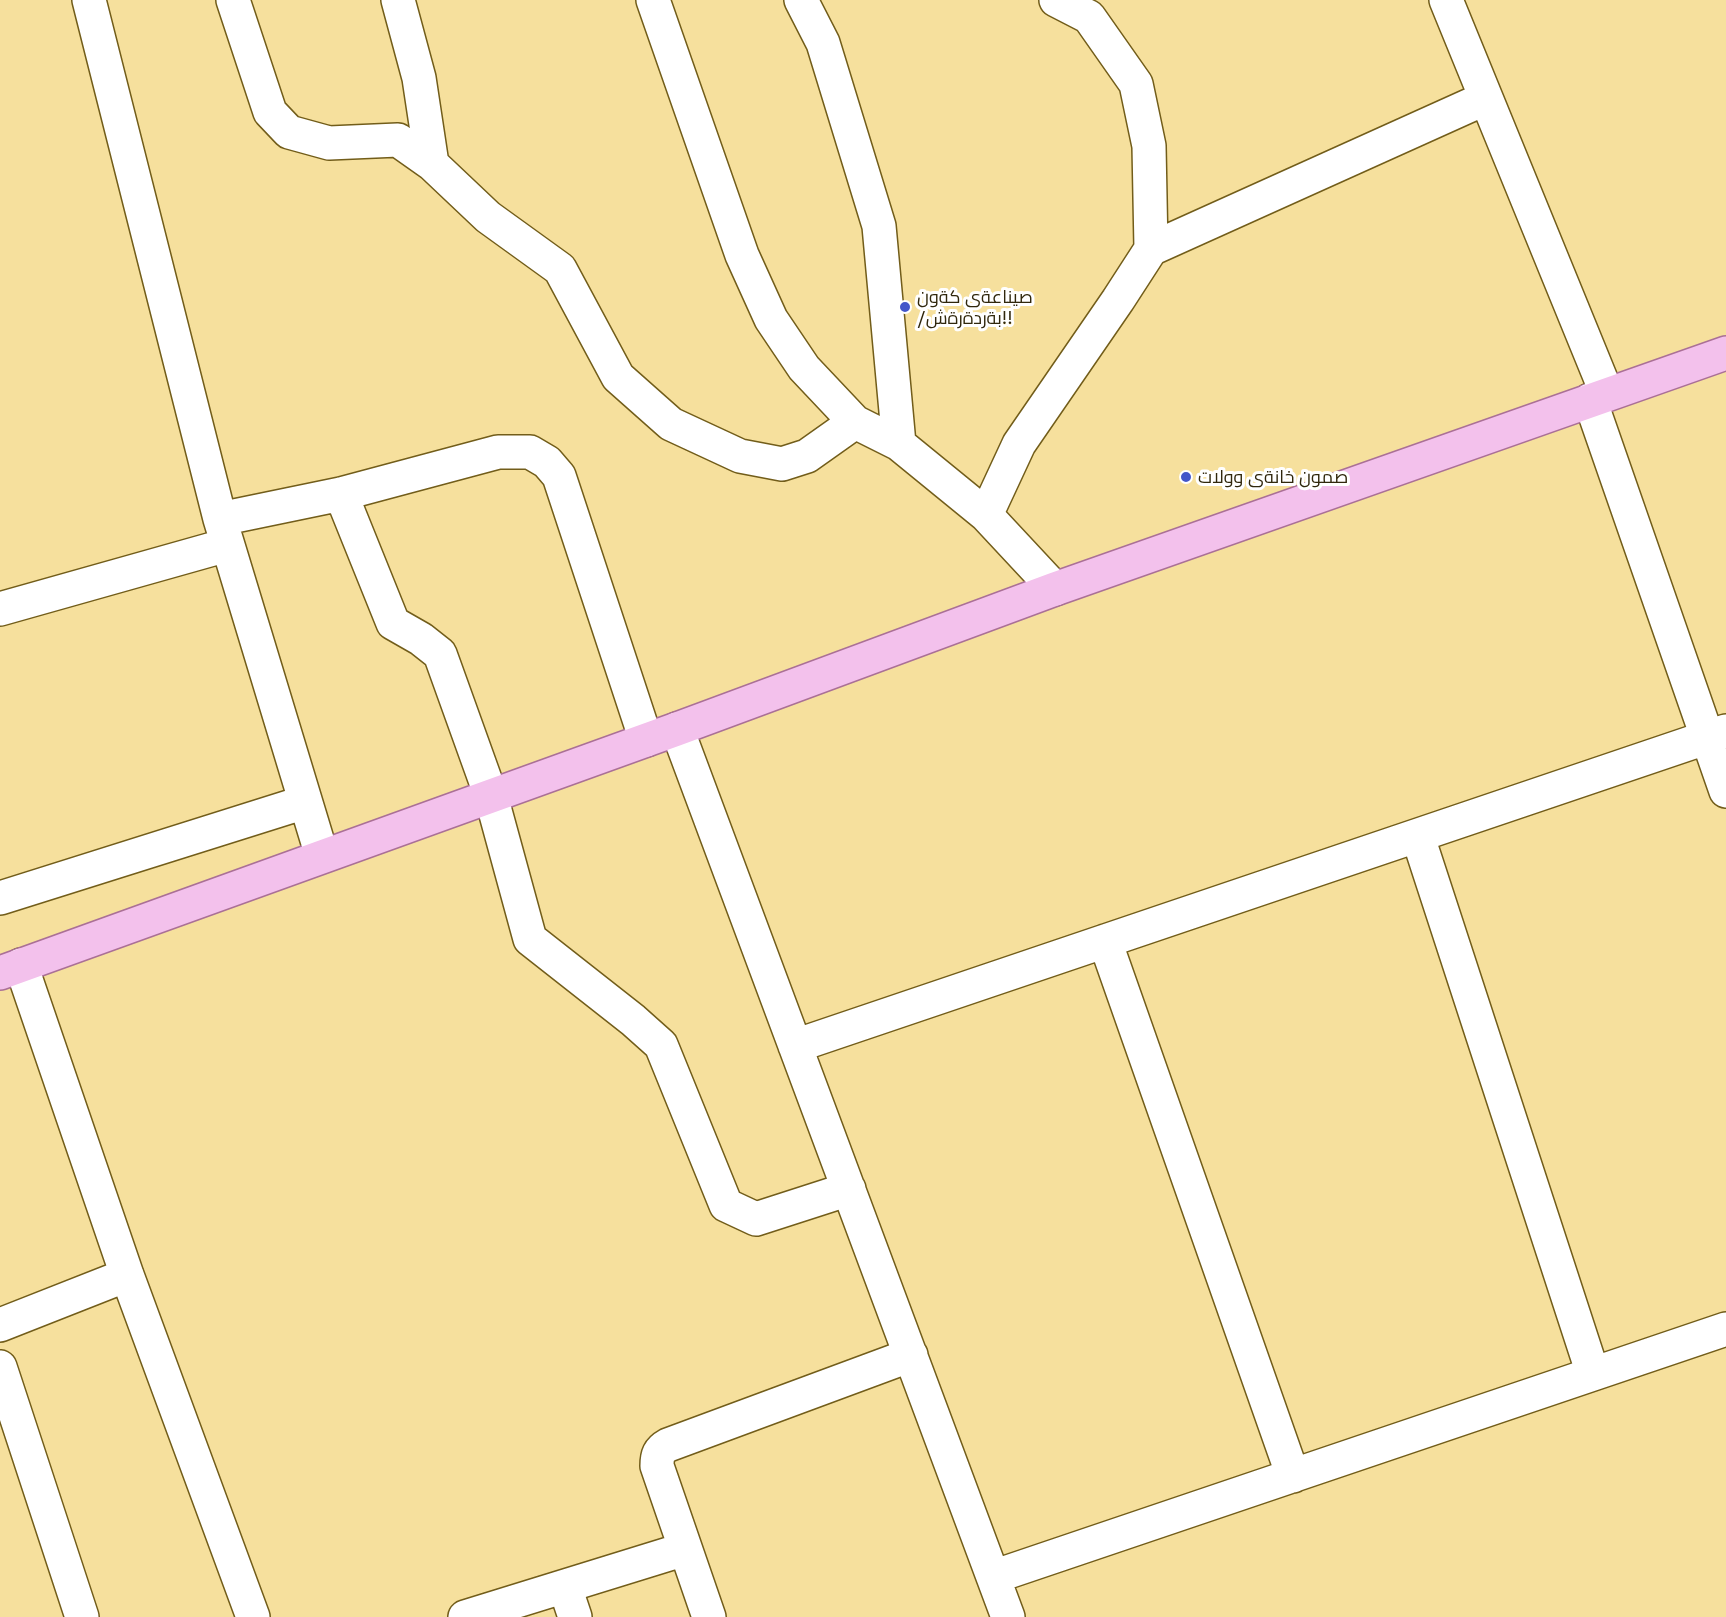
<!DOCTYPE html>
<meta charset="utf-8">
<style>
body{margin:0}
canvas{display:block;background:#f6e09d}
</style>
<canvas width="1726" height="1617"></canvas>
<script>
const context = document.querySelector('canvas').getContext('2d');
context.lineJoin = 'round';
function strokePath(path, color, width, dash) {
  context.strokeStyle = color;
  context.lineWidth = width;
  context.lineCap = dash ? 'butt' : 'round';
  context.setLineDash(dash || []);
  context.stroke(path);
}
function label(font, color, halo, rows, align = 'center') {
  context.font = font + ' "Golos Text",Cairo,sans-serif';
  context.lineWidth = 6;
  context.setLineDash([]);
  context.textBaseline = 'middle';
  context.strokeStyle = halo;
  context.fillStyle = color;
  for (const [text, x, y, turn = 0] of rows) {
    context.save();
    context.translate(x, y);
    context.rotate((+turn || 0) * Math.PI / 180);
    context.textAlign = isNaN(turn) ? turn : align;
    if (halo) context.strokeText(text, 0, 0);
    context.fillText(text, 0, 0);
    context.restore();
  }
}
const minor = new Path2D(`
 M 89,0 L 220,519 L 322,856
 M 233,0 L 270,112 L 289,132 L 329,143 L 398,140 L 432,164 L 488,217 L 560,269 L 618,377 L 671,424 L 740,456 L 782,464 L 807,456 L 855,422
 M 398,0 L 419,78 L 432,164
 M 653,0 L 742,255 L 771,319 L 804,368 L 855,422 L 899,444 L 986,515 L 1055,589
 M 801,0 L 823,43 L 879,226 L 899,444
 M 1446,0 L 1607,394
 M 1151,249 L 1486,98
 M 1590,400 L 1726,791
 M 341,494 L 393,623 L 421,639 L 440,654 L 491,796 L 530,939 L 633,1020 L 661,1045 L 726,1205 L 756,1219 L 849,1189
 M 986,515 L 1019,444 L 1118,300 L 1151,249 L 1149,146 L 1136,84 L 1089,17 L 1056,0
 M 220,519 L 341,494 L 498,452 L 530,452 L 547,462 L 559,476 L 646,740
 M 0,609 L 227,545
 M 677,729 L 1008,1617
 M 1418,837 L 1593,1374
 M 0,898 L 305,802
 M 1105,941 L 1293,1476
 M 21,965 L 127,1275 L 253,1617
 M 795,1046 L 1726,731
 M 0,1325 L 127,1275
 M 0,1367 L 82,1617
 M 993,1577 L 1726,1329
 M 565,1587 L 575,1617
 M 465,1617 L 685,1549
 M 709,1617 L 657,1466 C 657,1455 659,1450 668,1445 L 911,1355`);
const major = new Path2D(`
 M 0,973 L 677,729 L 1055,589 L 1726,353`);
const markers = [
 [905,307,6,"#4356c9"],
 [1186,477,6,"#4356c9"]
];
const poiNames = [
 ["صيناعةى كةون",917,297],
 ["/بةردةرةش!!",917,318],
 ["صمون خانةی وولات",1198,477]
];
strokePath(minor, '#725d1a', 36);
strokePath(major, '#aa7096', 36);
strokePath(minor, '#fff', 33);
strokePath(major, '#f3c1ec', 33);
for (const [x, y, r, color] of markers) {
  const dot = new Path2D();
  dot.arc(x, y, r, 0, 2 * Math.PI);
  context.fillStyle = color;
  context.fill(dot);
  strokePath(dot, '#fff', 2);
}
label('18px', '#30270c', '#fff', poiNames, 'left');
</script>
